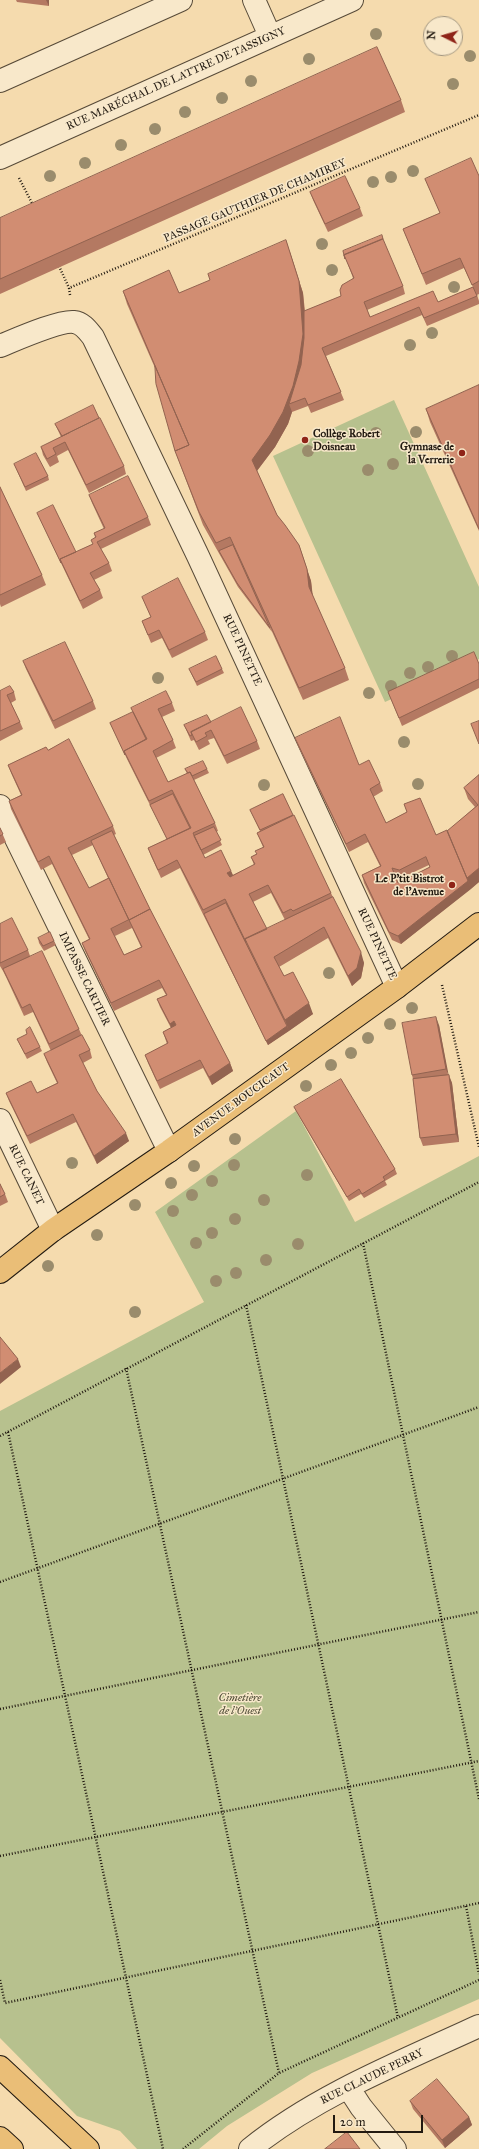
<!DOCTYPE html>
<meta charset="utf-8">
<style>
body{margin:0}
#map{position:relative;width:479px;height:2149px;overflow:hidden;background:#f5dbae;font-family:"IM FELL Great Primer",serif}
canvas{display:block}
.north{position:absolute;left:423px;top:16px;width:40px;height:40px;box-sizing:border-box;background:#f8e8ca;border:1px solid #a29680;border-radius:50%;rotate:275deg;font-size:11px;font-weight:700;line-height:16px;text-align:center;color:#221a11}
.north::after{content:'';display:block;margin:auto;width:14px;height:18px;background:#8f2418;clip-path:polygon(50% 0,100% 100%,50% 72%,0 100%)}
.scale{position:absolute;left:333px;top:2115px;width:90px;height:18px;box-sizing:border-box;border:2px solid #221a11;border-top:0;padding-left:5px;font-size:12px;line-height:14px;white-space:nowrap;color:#221a11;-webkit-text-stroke:3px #f8e8ca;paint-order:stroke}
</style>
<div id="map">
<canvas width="479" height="2149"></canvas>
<div class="north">N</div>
<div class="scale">20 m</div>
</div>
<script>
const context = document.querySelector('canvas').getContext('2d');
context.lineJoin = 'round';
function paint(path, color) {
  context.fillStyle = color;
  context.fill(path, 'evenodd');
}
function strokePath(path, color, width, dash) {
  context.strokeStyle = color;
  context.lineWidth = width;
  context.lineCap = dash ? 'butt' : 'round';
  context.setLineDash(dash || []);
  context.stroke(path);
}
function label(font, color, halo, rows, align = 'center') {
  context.font = font + ' "IM FELL Great Primer",serif';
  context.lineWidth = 3;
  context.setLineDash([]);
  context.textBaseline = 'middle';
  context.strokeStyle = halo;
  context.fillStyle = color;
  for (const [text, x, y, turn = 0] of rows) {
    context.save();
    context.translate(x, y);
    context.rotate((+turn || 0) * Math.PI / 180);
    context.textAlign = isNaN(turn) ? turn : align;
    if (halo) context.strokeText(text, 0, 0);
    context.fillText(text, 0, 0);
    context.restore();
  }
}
const green = new Path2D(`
 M 394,400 L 479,587 L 479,659 L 385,702 L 273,456 Z
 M 296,1111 L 355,1222 L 479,1156 L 479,1999 L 312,2073 L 227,2126 L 199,2149 L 137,2149 L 120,2131 L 77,2116 L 0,2038 L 0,1411 L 204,1302 L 155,1212 Z`);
const path = new Path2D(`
 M 19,178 L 33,205
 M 59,266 L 69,288
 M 70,295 L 69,288 L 479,115
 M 442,985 L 479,1147
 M 363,1243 L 479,1799
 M 246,1305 L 398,2018
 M 126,1368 L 279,2073
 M 8,1432 L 163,2149
 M 0,1436 L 479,1182
 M 0,1582 L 479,1407
 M 0,1709 L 479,1612
 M 0,1856 L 479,1761
 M 466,1906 L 479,1974
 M 0,1980 L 5,2003 L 479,1903
 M 183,2149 L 279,2073 L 479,1980`);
const minor = new Path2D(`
 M 254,0 L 270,36
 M 0,81 L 181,0
 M 0,158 L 352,0
 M 0,346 C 15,340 60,320 74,322 C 83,323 88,331 93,337 L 198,556 L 397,987
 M 0,806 L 169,1151
 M 0,1120 L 53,1230
 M 348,2087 L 361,2107 L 395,2149
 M 250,2149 C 317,2095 401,2062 479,2026`);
const major = new Path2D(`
 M 0,1272 L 53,1230 L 169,1151 L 397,987 L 479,924
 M 0,2067 L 88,2149
 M 0,2138 L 12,2149`);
const trees = [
 [376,34],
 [470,56],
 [309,59],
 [251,81],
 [453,84],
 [222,98],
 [185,112],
 [155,129],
 [121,145],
 [85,163],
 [413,171],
 [50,176],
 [391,177],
 [373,182],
 [322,244],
 [332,270],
 [454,287],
 [432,333],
 [410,345],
 [416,432],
 [376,433],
 [308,451],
 [393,464],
 [368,470],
 [452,656],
 [428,667],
 [410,673],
 [158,678],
 [391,686],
 [369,693],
 [404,742],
 [418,784],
 [264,785],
 [329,973],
 [412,1008],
 [390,1024],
 [368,1038],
 [351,1053],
 [331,1065],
 [306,1086],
 [235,1139],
 [72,1163],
 [234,1165],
 [194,1166],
 [307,1175],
 [212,1181],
 [171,1183],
 [192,1195],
 [264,1200],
 [135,1205],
 [173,1211],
 [235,1219],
 [212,1233],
 [97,1235],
 [196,1243],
 [298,1244],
 [266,1260],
 [48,1266],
 [236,1273],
 [216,1281],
 [135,1312]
];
const wall = new Path2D(`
 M 16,0 L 49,0 L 49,6 L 17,2 Z
 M 401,100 L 405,112 L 0,294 L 0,218 Z
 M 479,176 L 479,294 L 477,295 L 479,301 L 479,304 L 427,326 L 422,315 L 326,356 L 344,400 L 311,413 L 308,406 L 292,412 L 288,424 L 275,447 L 257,471 L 277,515 L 299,545 L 311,581 L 313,597 L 345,668 L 349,680 L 303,700 L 259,603 L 272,632 L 238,587 L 203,525 L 175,451 L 155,368 L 127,304 L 123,291 L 179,293 L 290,252 L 303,293 L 305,311 L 341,296 L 353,278 L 343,251 L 403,286 L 405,294 L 367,310 L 370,317 L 438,302 L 473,287 L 464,268 L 426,285 L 403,229 L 440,213 L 425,179 Z
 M 310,192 L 360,208 L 363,216 L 328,232 L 313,200 Z
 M 479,385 L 479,531 L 430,422 L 426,409 Z
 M 55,424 L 124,466 L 126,474 L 89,493 L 68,450 L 57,456 L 59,462 L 50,467 L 43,455 L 41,447 L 61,437 Z
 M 14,464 L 48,476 L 49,480 L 26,491 Z
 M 0,487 L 42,575 L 46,585 L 1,607 L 0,604 Z
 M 89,495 L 148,517 L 151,525 L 101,549 L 109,563 L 112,571 L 94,580 L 100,590 L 103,598 L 83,609 L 37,513 L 76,552 L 93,544 L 95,537 L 94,533 L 104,529 L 92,503 Z
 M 142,597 L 205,632 L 208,640 L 172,658 L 162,638 L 151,643 L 142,621 L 151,617 Z
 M 23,661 L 93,701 L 96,709 L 55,729 L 26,669 Z
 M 479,664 L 479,688 L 402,726 L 388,692 Z
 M 189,669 L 222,669 L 224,673 L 197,686 Z
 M 0,691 L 14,692 L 16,700 L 11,703 L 20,722 L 23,729 L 0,741 Z
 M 172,703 L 175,711 L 162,717 L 173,740 L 176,748 L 156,758 L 168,782 L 187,774 L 185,769 L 207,769 L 209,773 L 194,780 L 215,823 L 218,831 L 216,832 L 222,845 L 203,855 L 205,858 L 231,871 L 233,875 L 254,865 L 251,857 L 256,854 L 263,847 L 257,833 L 260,831 L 250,810 L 283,794 L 293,816 L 331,893 L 364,963 L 361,978 L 352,986 L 328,938 L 279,967 L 284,976 L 313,1014 L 268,1045 L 180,868 L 161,878 L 151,856 L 148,848 L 167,839 L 127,759 L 110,723 L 133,712 L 131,708 ZM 271,893 L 285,920 L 267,929 L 253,902 Z
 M 211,722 L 257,741 L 260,749 L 227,764 L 214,738 L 208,740 L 210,744 L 199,750 L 194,740 L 191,741 L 184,725 Z
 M 295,738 L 359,765 L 380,783 L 383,791 L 373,797 L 386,823 L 407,812 L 404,804 L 436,835 L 448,831 L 475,807 L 468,799 L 464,788 L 479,775 L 479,882 L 401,944 L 392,940 L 364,883 L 362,875 L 380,866 L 368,842 L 349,852 L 298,746 ZM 429,865 L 430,867 L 398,883 L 396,877 L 401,878 Z
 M 48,750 L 113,826 L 116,834 L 114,835 L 150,909 L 230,1063 L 233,1071 L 212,1085 L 203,1068 L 160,1089 L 148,1063 L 145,1055 L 167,1044 L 163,1032 L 171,1028 L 160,1007 L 157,999 L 166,995 L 162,988 L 114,1011 L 85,951 L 82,943 L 89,939 L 52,864 L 41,870 L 11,809 L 9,801 L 21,795 L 11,773 L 8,765 ZM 93,845 L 108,878 L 89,888 L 72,855 ZM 132,928 L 141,947 L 124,955 L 115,936 Z
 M 0,828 L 6,842 L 0,845 Z
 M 0,924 L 28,950 L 30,956 L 79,1029 L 82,1036 L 90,1050 L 92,1058 L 83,1063 L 97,1091 L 129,1141 L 97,1164 L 76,1122 L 30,1144 L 9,1101 L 6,1093 L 37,1093 L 57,1083 L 47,1062 L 44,1054 L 51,1051 L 33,1012 L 24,1016 L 6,977 L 3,971 L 0,966 Z
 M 38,938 L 54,941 L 56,945 L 44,951 L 39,943 Z
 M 439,1025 L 448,1075 L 452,1083 L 459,1142 L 423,1146 L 420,1138 L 413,1079 L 412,1075 Z
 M 17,1039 L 40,1047 L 42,1051 L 27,1059 Z
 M 294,1107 L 395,1169 L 397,1174 L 385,1181 L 387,1185 L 364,1198 L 361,1194 L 349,1201 L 296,1111 Z
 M 0,1184 L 5,1194 L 8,1202 L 0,1206 Z
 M 410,2101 L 469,2117 L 472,2125 L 445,2148 L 413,2109 Z`);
const shadedWall = new Path2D(`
 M 46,0 L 49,0 L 49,6 Z
 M 286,240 L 303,293 L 307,346 L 289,404 L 292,412 L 288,424 L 275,447 L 256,472 L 252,460 Z
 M 299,545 L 311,581 L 313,600 L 309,587 Z
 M 479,868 L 479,882 L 471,889 L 467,878 Z
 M 231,871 L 234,878 L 230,881 L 227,873 Z
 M 468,881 L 471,889 L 401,944 L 398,936 Z
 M 361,952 L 364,963 L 361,978 L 352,986 L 348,976 Z
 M 309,1003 L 313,1014 L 289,1031 L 285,1020 Z
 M 436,1017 L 439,1025 L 449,1077 L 446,1069 Z
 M 174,1021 L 177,1029 L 172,1032 L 170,1024 Z
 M 287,1026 L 289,1031 L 268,1045 L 266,1041 Z
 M 230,1063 L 233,1071 L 212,1085 L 209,1077 Z
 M 449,1075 L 452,1083 L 459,1142 L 456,1134 Z
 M 126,1133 L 129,1141 L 97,1164 L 94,1156 Z
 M 18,1359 L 21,1367 L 0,1384 L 0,1373 Z
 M 469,2117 L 472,2125 L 445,2148 L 442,2140 Z`);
const building = new Path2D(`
 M 377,47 L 401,100 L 0,279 L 0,218 Z
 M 471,158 L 479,176 L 479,281 L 472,285 L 460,258 L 422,274 L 403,229 L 440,213 L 425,179 Z
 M 345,176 L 360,208 L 325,224 L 310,192 Z
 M 382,235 L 383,239 L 344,255 L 345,259 L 343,251 Z
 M 383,239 L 403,286 L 364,302 L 370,317 L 433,291 L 438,302 L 473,287 L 477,296 L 424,318 L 419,307 L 322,348 L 341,392 L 308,405 L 305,398 L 289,404 L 301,365 L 304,338 L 304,311 L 341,296 L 340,290 L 342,285 L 354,278 L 344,255 Z
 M 286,240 L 299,281 L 303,334 L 299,361 L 293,386 L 283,412 L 270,435 L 252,460 L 277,515 L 285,525 L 299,545 L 307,569 L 309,587 L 345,668 L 299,688 L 230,537 L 216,543 L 199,512 L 175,451 L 189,445 L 123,291 L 169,270 L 179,293 L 210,280 L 208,274 Z
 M 155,366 L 189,445 L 175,451 L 156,384 Z
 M 479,385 L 479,529 L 426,409 Z
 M 93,405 L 99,418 L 62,436 L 55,424 Z
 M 100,418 L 124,466 L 86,485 L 65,442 L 53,448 L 56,454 L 47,459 L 41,447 Z
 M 36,453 L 48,476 L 25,487 L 14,464 Z
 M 128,476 L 148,517 L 97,542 L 109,563 L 90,573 L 100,590 L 80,601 L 60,559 L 93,544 L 91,540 L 96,537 L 94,533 L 105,528 L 89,495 Z
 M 0,487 L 42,575 L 0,595 Z
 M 53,505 L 76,552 L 60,559 L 61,563 L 37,513 Z
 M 233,545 L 270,628 L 237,583 L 219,551 Z
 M 178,578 L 205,632 L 169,650 L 159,630 L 148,635 L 142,621 L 151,617 L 142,597 Z
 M 65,642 L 93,701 L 53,721 L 23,661 Z
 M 474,652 L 479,664 L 479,679 L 399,718 L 388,692 Z
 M 216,656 L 222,669 L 196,682 L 189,669 Z
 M 10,686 L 14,692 L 7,695 L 20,722 L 0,731 L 0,691 Z
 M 166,691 L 172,703 L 158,709 L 173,740 L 153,751 L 168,782 L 190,772 L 215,823 L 193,833 L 205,858 L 221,850 L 231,871 L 227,873 L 230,877 L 255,864 L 251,857 L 257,854 L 255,851 L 264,847 L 257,833 L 294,815 L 331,893 L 293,911 L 291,909 L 283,913 L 268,885 L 249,894 L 267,929 L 245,939 L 246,942 L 225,899 L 203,910 L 177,860 L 158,870 L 148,848 L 191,828 L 172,790 L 149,801 L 124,751 L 147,739 L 131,708 Z
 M 241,707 L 257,741 L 224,756 L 211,730 L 205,733 L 207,736 L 196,742 L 191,732 Z
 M 133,712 L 146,739 L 124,751 L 125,755 L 110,723 Z
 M 207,715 L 211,722 L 191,732 L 192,735 L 190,736 L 184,725 Z
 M 340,717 L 359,765 L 369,760 L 380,783 L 370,789 L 386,823 L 407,812 L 404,804 L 420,798 L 436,835 L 447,830 L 468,881 L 398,936 L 389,932 L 362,875 L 381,866 L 365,834 L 346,844 L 295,738 ZM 426,857 L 430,867 L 398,883 L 392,868 L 399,870 Z
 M 479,721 L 479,744 L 471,724 Z
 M 69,739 L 113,826 L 68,848 L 89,888 L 109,878 L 129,920 L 150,909 L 230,1063 L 209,1077 L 200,1060 L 157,1081 L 145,1055 L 168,1043 L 163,1032 L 176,1025 L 174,1021 L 170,1024 L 157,999 L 167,995 L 159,980 L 111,1003 L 82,943 L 90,939 L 49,856 L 38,862 L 9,801 L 22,795 L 8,765 L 46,747 L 48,750 ZM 129,920 L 142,947 L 124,955 L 111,929 Z
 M 203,761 L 207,769 L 192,776 L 190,772 L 188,773 L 185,769 Z
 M 479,775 L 479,868 L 467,878 L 447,831 L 478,805 L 464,788 Z
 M 173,794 L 190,828 L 167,839 L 150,805 Z
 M 283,794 L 293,815 L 260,830 L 250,810 Z
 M 214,827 L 221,840 L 201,850 L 194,836 Z
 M 0,828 L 3,834 L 0,836 Z
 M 112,831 L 150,909 L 129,920 L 91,841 Z
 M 333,897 L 361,952 L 357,968 L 348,976 L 324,927 L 274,957 L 284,976 L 293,972 L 309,1003 L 285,1020 L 245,939 Z
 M 226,903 L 287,1026 L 266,1041 L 204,914 Z
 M 12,918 L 28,950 L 0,963 L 0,924 Z
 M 50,932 L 54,941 L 43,946 L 38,938 Z
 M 42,951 L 79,1029 L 49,1044 L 30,1004 L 22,1008 L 3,969 Z
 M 436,1017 L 446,1069 L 412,1075 L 402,1023 Z
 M 30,1027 L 40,1047 L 25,1054 L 17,1039 L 27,1034 L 26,1030 Z
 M 82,1035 L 90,1050 L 79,1055 L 97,1091 L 126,1133 L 94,1156 L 73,1114 L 27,1136 L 6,1093 L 31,1081 L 37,1093 L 58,1083 L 44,1054 Z
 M 449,1075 L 456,1134 L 420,1138 L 413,1079 Z
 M 341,1079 L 395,1169 L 383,1177 L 385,1180 L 362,1194 L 359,1189 L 347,1197 L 294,1107 Z
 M 0,1184 L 5,1194 L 0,1197 Z
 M 0,1337 L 18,1359 L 0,1373 Z
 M 437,2079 L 469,2117 L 442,2140 L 410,2101 Z
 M 347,2132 L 360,2149 L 325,2149 Z`);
const markers = [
 [305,440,4,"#8f2418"],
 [462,453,4,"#8f2418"],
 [452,885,4,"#8f2418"]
];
const streetNames = [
 ["RUE MARÉCHAL DE LATTRE DE TASSIGNY",176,79,-24],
 ["PASSAGE GAUTHIER DE CHAMIREY",255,201,-23],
 ["RUE PINETTE",242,650,65],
 ["RUE PINETTE",377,944,65],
 ["IMPASSE CARTIER",84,979,64],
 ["AVENUE BOUCICAUT",241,1100,-36],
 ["RUE CANET",26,1175,64],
 ["RUE CLAUDE PERRY",372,2077,-26]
];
const poiNames = [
 ["Collège Robert",313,434,"left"],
 ["Doisneau",313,447,"left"],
 ["Gymnase de",454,447],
 ["la Verrerie",454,460],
 ["Le P'tit Bistrot",444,879],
 ["de l'Avenue",444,892]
];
const parkNames = [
 ["Cimetière",240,1698],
 ["de l'Ouest",240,1711]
];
paint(green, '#b7c18e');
strokePath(minor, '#574a38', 24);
strokePath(major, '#221a11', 24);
strokePath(path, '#221a11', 2.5, [1, 2]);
strokePath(minor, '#f8e8ca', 22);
strokePath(major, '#eabe77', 22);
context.fillStyle = '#9a8c6c';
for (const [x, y] of trees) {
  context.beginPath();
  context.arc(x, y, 6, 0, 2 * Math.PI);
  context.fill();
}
paint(wall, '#b47962');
paint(shadedWall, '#926350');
paint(building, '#d18d72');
strokePath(building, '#926350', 1);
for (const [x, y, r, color] of markers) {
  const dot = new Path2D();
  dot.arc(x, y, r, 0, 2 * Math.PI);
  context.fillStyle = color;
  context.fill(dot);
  strokePath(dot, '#f8e8ca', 1.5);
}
label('11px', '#221a11', '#f8e8ca', streetNames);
label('bold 11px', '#221a11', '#f8e8ca', poiNames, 'right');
label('italic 11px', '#4f4c36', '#f8e8ca', parkNames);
</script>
